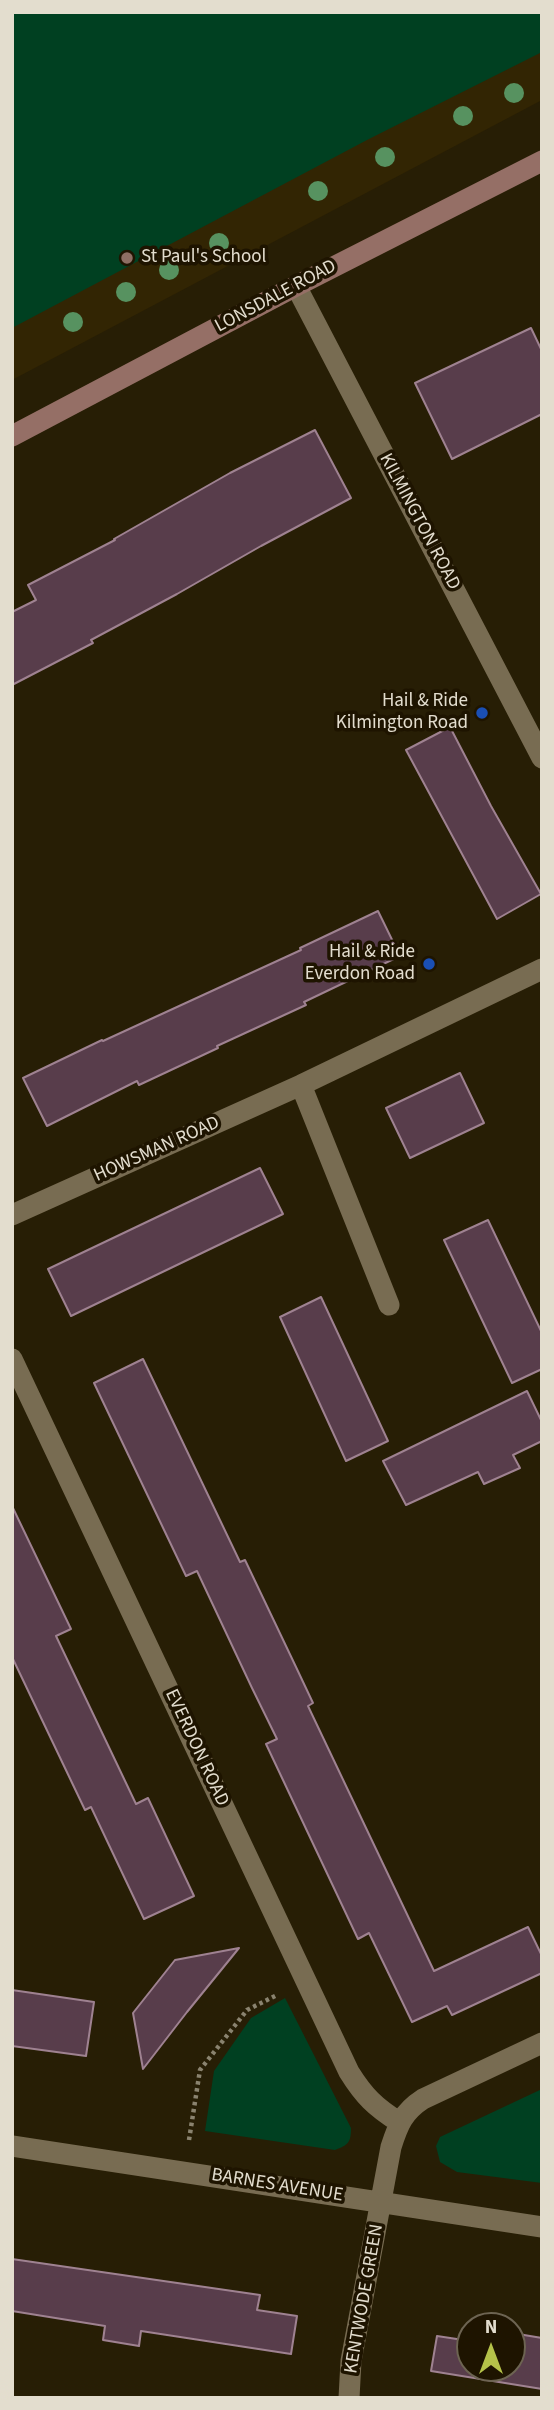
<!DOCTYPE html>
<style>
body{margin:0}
#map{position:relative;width:554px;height:2410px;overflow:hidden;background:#271e05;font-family:"Source Sans 3",sans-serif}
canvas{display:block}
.frame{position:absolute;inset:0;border:14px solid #e3ddce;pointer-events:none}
.north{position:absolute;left:456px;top:2312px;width:70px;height:70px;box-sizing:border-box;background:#1e1400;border:2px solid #6d6452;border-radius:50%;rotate:0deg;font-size:19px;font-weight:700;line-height:28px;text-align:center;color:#e3ddce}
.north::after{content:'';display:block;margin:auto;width:24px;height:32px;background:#b5c249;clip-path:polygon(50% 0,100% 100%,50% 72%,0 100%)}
</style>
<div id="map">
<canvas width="554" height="2410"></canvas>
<div class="frame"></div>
<div class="north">N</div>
</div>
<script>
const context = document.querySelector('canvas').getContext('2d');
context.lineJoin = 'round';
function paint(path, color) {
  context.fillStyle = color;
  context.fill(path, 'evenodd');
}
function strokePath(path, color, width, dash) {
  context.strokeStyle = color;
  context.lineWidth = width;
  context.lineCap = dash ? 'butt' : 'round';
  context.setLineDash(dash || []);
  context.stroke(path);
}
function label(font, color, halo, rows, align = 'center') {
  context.font = font + ' "Source Sans 3",sans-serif';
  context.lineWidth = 7;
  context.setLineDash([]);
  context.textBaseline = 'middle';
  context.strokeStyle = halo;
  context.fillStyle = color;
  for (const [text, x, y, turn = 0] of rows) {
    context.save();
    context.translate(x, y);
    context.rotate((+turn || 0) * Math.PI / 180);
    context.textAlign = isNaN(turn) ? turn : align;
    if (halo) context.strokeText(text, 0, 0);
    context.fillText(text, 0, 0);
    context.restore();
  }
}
const built = new Path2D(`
 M 12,12 L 542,12 L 542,100 L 12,380 Z`);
const green = new Path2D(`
 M 12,12 L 542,12 L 542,52 L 367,140 L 12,328 Z
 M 285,1998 L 351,2128 C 351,2143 348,2145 335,2150 L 205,2131 L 214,2071 L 251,2018 Z
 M 542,2089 L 542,2183 L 457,2172 L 440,2162 L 436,2146 L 440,2137 Z`);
const building = new Path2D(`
 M 531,328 L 542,351 L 542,414 L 452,459 L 415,383 Z
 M 315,430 L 351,498 L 261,546 L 177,594 L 91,640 L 93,643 L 12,685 L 12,612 L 36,600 L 28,585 L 115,540 L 114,539 L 230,473 Z
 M 450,727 L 491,806 L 541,894 L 497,919 L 406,750 Z
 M 378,911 L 400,956 L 304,1002 L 306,1005 L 217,1046 L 218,1048 L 139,1085 L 137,1081 L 47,1126 L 23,1078 L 102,1040 L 103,1041 L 301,950 L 300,948 Z
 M 460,1073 L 484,1123 L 410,1158 L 386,1108 Z
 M 260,1168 L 283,1214 L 71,1316 L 48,1269 Z
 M 488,1220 L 542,1333 L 542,1369 L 512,1383 L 444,1240 Z
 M 321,1297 L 388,1441 L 346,1461 L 280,1317 Z
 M 143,1359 L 240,1562 L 245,1560 L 296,1667 L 313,1703 L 308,1706 L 434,1971 L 528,1927 L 542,1956 L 542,1973 L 452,2015 L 447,2006 L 412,2022 L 369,1933 L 358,1939 L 266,1744 L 277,1739 L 252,1688 L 197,1571 L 186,1576 L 94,1383 Z
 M 527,1391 L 542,1422 L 542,1441 L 513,1455 L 520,1468 L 484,1484 L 478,1472 L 406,1505 L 383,1461 Z
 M 12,1506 L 71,1629 L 56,1636 L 136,1804 L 148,1798 L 194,1896 L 144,1919 L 91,1807 L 85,1810 L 12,1657 Z
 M 239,1948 L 187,2012 L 143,2069 L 133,2013 L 175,1960 Z
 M 12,1990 L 94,2002 L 86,2056 L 12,2046 Z
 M 12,2259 L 260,2295 L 257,2310 L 297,2316 L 291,2354 L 141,2331 L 139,2346 L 103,2340 L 105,2326 L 12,2311 Z
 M 512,2333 L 542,2338 L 542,2389 L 431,2371 L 437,2336 L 470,2341 L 470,2368 L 512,2368 Z`);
const path = new Path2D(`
 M 189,2140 L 200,2070 L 247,2010 L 277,1995`);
const street = new Path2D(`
 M 296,286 L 542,758
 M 301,1085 L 389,1305
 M 12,1215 L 301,1085 L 542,969
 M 12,1359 L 349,2072 C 364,2096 375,2107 399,2122
 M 12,2146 L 542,2227
 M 349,2398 L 351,2361 L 391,2147 C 398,2125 403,2112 423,2099 L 542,2043`);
const secondary = new Path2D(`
 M 12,436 L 296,286 L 542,161`);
const trees = [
 [514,93],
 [463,116],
 [385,157],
 [318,191],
 [219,243],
 [169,270],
 [126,292],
 [73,322]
];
const markers = [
 [127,258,7,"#8d6e63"],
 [482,713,7,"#1a4fb4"],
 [429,964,7,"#1a4fb4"]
];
const poiNames = [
 ["St Paul's School",141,258,"left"],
 ["Hail & Ride",468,702],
 ["Kilmington Road",468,724],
 ["Hail & Ride",415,953],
 ["Everdon Road",415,975]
];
const streetNames = [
 ["LONSDALE ROAD",276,297,-28],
 ["KILMINGTON ROAD",419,522,62],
 ["HOWSMAN ROAD",157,1150,-24],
 ["EVERDON ROAD",196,1748,65],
 ["BARNES AVENUE",277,2186,9],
 ["KENTWODE GREEN",365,2299,-80]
];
paint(built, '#322503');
paint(green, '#004021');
paint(building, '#583d4b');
strokePath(building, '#9f8291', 2);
strokePath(path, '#8a836f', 4.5, [3.5, 3.5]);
strokePath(street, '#786c52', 21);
strokePath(secondary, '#956f66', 21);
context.fillStyle = '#579260';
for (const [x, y] of trees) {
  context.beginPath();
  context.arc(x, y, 10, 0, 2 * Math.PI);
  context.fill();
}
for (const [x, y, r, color] of markers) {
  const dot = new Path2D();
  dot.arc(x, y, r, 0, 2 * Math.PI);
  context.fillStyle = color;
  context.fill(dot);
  strokePath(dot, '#1e1400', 2.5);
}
label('19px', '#e3ddce', '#1e1400', poiNames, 'right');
label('19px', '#e3ddce', '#1e1400', streetNames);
</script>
